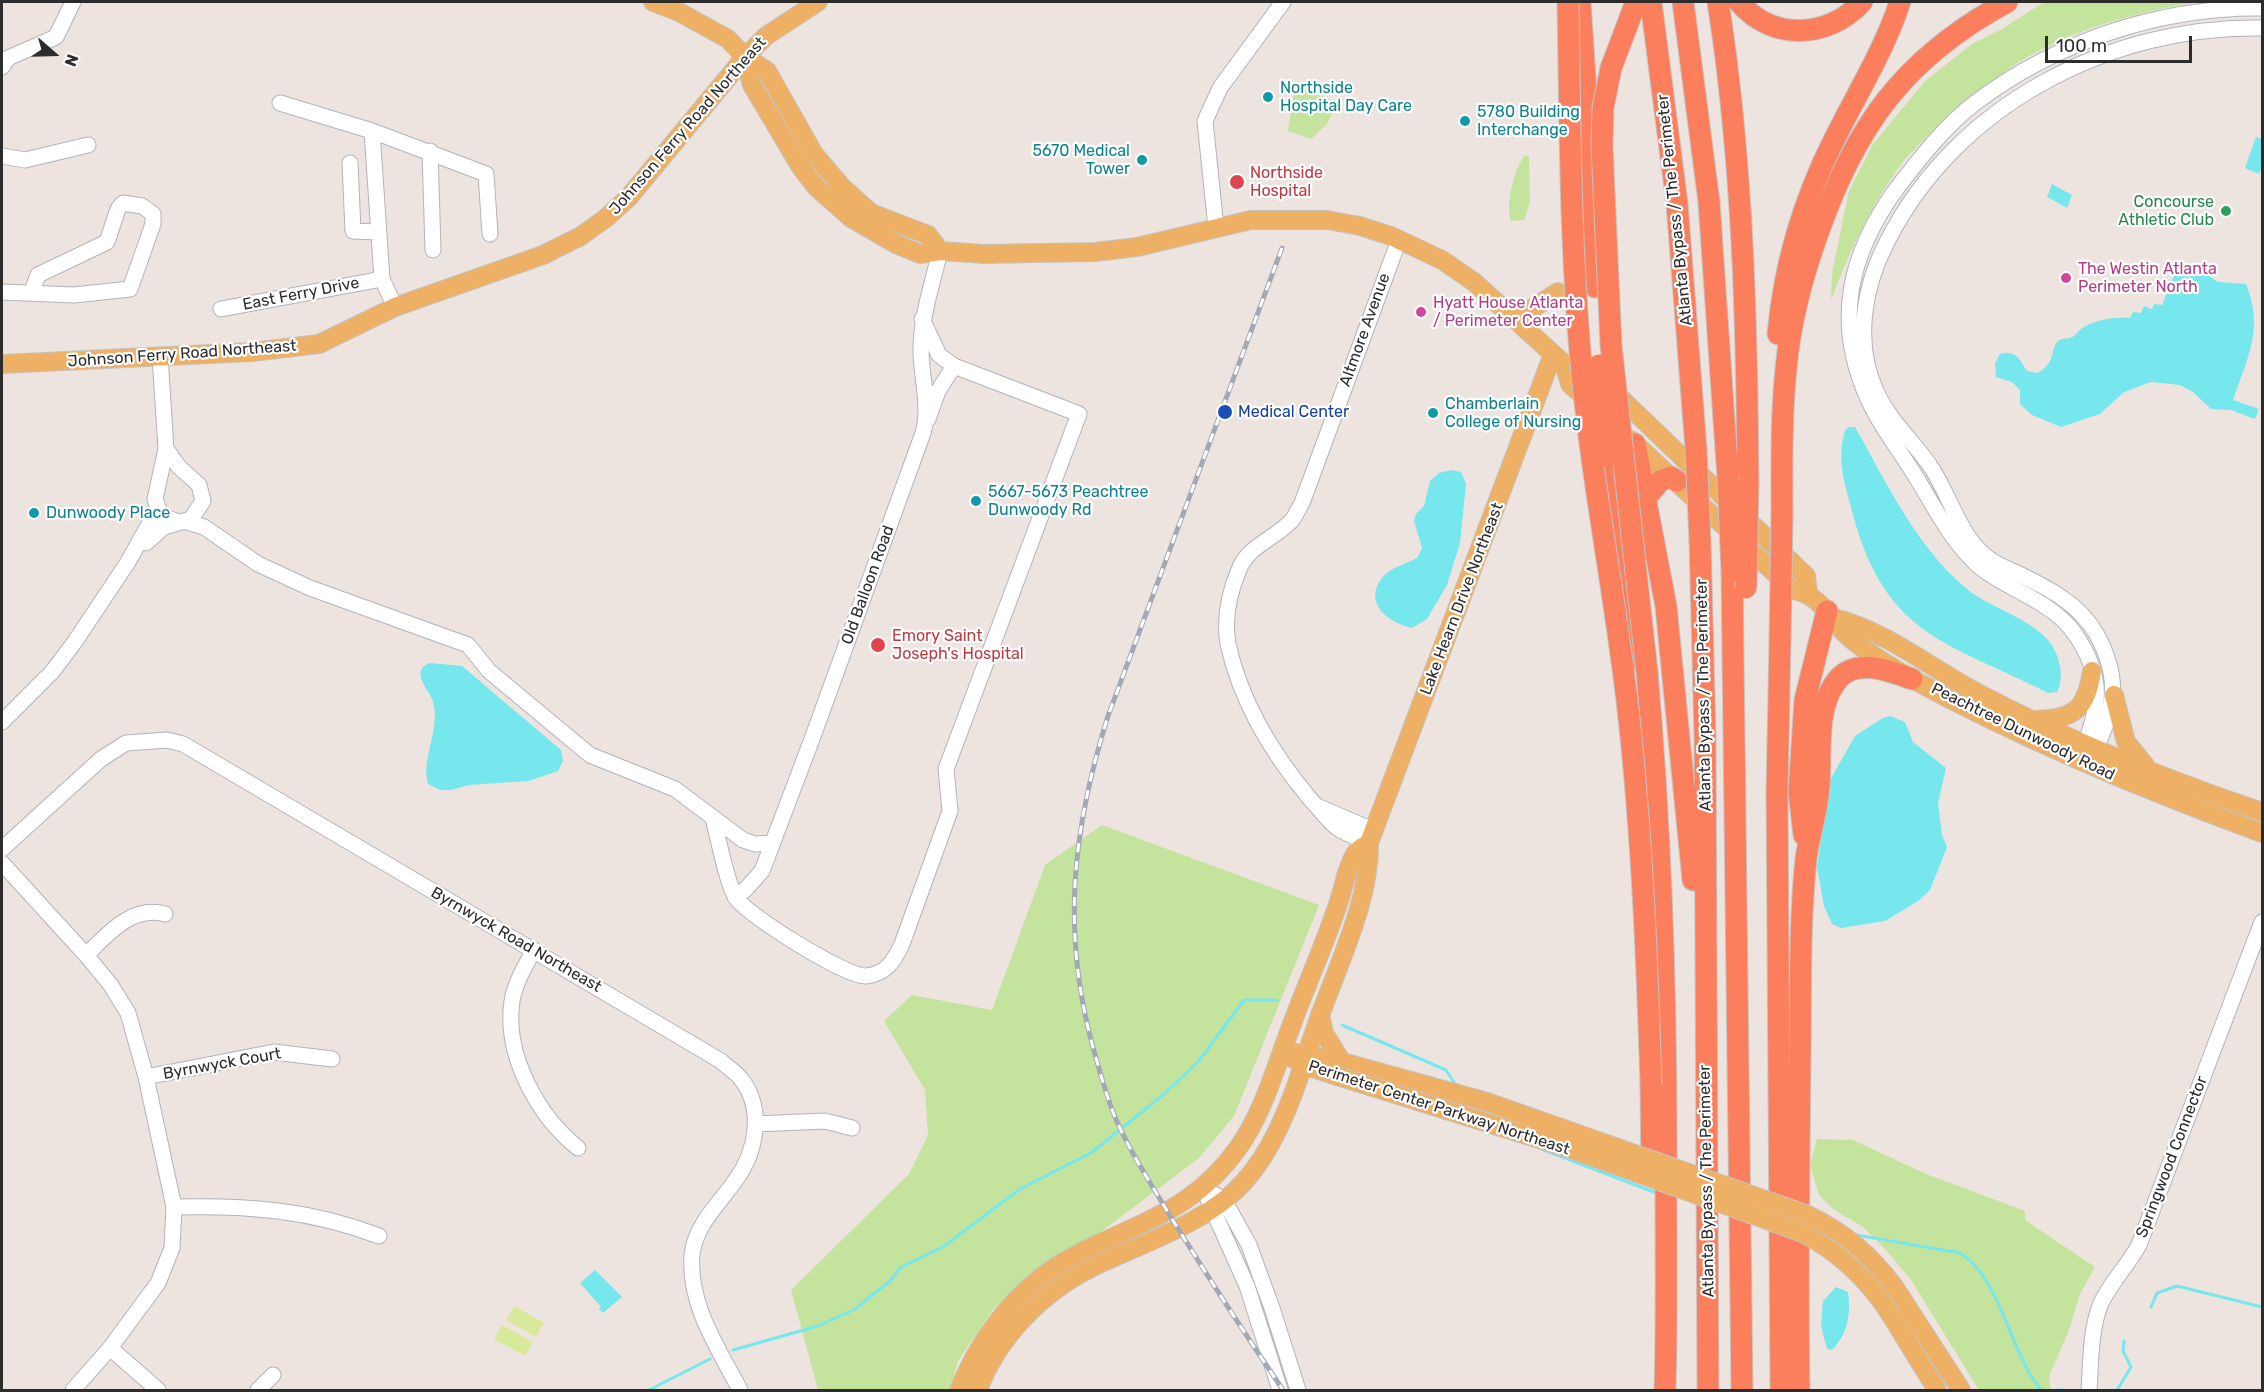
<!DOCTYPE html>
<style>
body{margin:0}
#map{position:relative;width:2264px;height:1392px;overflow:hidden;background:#eee4df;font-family:Rubik,sans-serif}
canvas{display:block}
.frame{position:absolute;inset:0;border:3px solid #2c2c2c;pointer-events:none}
.north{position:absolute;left:24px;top:24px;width:60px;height:60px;-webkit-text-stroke:4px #fff;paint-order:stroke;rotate:110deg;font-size:16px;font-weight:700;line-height:24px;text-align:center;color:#2c2c2c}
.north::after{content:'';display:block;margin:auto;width:21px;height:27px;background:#2c2c2c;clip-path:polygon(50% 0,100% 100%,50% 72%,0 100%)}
.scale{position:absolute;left:2045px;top:36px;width:147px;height:27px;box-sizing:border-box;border:3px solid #2c2c2c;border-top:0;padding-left:8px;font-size:18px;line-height:21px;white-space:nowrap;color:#2c2c2c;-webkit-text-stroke:4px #fff;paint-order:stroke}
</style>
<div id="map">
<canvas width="2264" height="1392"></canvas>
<div class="frame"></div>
<div class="north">N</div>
<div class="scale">100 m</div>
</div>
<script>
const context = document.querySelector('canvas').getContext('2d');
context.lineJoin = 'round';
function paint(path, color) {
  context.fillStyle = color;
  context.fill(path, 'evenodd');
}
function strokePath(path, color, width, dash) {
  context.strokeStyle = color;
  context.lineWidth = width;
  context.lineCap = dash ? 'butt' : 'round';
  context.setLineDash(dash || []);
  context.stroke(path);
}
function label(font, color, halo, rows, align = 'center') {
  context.font = font + ' Rubik,sans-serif';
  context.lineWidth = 4.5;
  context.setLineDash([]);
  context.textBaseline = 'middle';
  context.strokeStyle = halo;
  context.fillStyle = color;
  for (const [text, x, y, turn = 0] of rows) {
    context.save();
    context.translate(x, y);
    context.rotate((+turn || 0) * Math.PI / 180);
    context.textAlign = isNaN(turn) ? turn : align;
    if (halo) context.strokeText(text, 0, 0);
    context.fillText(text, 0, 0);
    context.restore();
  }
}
const green = new Path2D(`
 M 2044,2 L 2200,2 C 2138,11 2074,29 2019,62 C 2004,71 1991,85 1976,96 C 1947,118 1919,140 1897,170 C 1869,209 1848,255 1831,300 L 1832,273 L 1849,191 L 1873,144 L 1925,81 L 1972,44 L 2002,29 Z
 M 1295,84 L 1337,103 L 1327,124 L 1311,139 L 1288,131 Z
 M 1525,155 L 1529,157 L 1530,202 L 1524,220 L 1511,221 C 1505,205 1514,169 1525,155 Z
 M 1102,825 L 1319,905 L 1234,1116 L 1199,1158 L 1102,1231 L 994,1308 L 958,1361 L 950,1390 L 818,1390 L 791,1290 L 909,1174 L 928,1135 L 925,1090 L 884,1021 L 912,995 L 992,1010 L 1045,865 Z
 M 1817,1139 L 1853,1140 L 1926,1174 L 2025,1211 L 2025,1220 L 2095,1267 L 2080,1294 L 2068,1333 L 2049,1376 L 2051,1390 L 1979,1390 L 1911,1280 L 1886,1250 L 1863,1227 L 1833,1209 L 1819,1195 L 1810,1166 Z`);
const pitch = new Path2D(`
 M 514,1306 L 544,1323 L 536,1337 L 506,1320 Z
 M 502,1325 L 533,1342 L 525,1356 L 494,1339 Z`);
const water = new Path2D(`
 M 2256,137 L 2262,139 L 2262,165 L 2259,174 L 2245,168 Z
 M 2052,184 L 2072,195 L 2067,208 L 2047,197 Z
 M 2188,269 L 2198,269 L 2218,282 L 2246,284 C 2264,329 2248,356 2233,400 L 2259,409 L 2255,419 L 2231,410 L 2211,409 L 2193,392 L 2180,385 L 2151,382 L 2124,392 L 2100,414 L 2061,427 L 2032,415 L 2020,404 L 2020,390 L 2012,382 L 1996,377 L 1995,363 L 2000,354 C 2017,350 2019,359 2027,371 L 2038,373 C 2056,361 2049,355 2057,342 C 2060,338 2066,339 2070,338 C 2076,336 2077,332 2081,329 C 2093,320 2117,316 2130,318 L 2133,312 L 2141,313 L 2144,306 L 2152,309 L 2154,304 L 2162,305 L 2174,275 Z
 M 1849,427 L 1855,427 C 1887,483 1916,547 1967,589 C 1990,608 2023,615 2045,637 C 2058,649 2066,675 2057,692 L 2048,693 C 1948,642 1886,637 1853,515 C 1845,483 1836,463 1845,430 Z
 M 1451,470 L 1461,472 L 1466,484 L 1460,543 L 1447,585 L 1427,619 L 1412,628 C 1390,623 1363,605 1381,579 C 1389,568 1405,564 1417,558 L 1422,548 L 1414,521 L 1416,514 L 1424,506 L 1430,481 L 1439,473 Z
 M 430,663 L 462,666 L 561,750 L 563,761 L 558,771 L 528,781 L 469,785 L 451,790 L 440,790 L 428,784 C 421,759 439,732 434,705 C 432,691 407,672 430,663 Z
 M 1890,716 L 1905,722 L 1913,742 L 1946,768 L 1938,803 L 1942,835 L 1947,847 L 1930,890 L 1918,901 L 1885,921 L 1841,928 L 1832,924 L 1824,906 L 1817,867 L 1830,780 L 1855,736 L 1883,718 Z
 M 595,1270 L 622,1297 L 603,1313 L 599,1309 L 601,1307 L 580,1283 Z
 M 1836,1287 L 1848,1292 C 1851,1314 1848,1334 1832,1350 L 1827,1349 L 1821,1326 L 1823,1301 Z`);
const stream = new Path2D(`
 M 1342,1025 L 1446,1070 L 1457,1087
 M 1539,1148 L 1659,1194
 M 1856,1235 L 1960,1253 C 2001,1278 2009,1351 2041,1390
 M 2151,1307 L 2157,1293 L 2177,1286 L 2262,1307
 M 733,1350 L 818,1326 L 855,1309 L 890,1281 L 901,1267 L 943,1247 L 1020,1189 L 1091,1153 L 1163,1095 L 1198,1062 L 1244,1000 L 1277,1000
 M 649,1390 L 710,1359
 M 2056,1390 L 2062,1390
 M 2117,1390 L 2131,1367 L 2123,1351 L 2124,1341`);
const minor = new Path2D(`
 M 2,67 L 8,58 L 56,37 L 73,2
 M 280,103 L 372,131 L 486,174 L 490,234
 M 372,131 L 382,279 L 395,307
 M 430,151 L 433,250
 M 2,156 L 25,160 L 88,145
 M 350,163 L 353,231 L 378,232
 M 1216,228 L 1205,121 L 1220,88 L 1283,2
 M 2,292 L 74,295 L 130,289 L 153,224 L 153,214 L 142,206 L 123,203 L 118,209 L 107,242 L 38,275 L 32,291
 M 221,309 L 382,279
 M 160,356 L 166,449 L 155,499 L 161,515 L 178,522
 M 928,419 L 938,391 L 954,366
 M 184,521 L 204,527 L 258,564 L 310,588 L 468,645 L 489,671 L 590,755 L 675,789 L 743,840 L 755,844 L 772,843
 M 146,543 L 164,527 L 191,519 L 203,501 L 199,485 L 179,467 L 166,449
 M 2,722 L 52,672 L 74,643 L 128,562 L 157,510
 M 2081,753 C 2101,708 2104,676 2075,634 C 2053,602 2011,591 1981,568 C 1951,543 1932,502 1911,469 C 1897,447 1879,424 1868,399 C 1833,322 1849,254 1897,188 C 1920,158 1945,126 1975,103 C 2057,41 2160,7 2262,8
 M 2092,758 C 2113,710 2123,683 2097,635 C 2080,604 2048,588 2017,573 C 2008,569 1997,565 1988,558 C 1960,537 1950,496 1931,467 C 1914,442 1890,421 1877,393 C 1854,345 1863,288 1887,242 C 1956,104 2112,25 2262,28
 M 1319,807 L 1375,831
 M 713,818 C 718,837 727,884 736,898 C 747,915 846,977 866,976 C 886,974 894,961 902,944 L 950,811 L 946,769 L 1079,414 L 954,366 L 939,355 L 922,319
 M 1369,843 C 1357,838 1346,834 1336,827 C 1327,820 1319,808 1311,800 C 1273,755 1241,703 1228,644 C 1224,620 1229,594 1238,572 C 1247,545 1276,539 1293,519 C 1296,514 1299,508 1302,503 L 1399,240
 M 2,849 L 101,759 L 126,743 L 167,740 L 183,744 L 721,1061 C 727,1067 736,1072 741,1079 C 765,1109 756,1153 735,1181 C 719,1204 695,1225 692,1255 C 688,1304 718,1348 740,1390
 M 2,863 L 86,955 L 110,984 L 128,1013 L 146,1077 L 174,1207 L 172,1248 L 158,1283 L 110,1348 L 73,1390
 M 735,897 L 745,890 L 762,871 L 812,739 L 923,433 C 931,405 920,374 921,346 C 922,313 933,282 940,251
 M 534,950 C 525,966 515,983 512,1001 C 504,1055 538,1116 578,1148
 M 86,955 C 108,934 132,905 165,914
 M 146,1077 L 274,1052 L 332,1059
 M 755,1124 L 825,1121 L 852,1128
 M 1203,1188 L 1224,1200 L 1249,1245 L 1272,1308 L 1298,1390
 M 1208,1199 L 1247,1286 L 1280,1390
 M 174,1207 C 246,1205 311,1210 379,1236
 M 110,1348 L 158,1390
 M 258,1390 L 273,1375
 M 2089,1390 C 2091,1362 2090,1330 2101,1303 C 2111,1282 2128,1265 2139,1245 L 2262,922`);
const major = new Path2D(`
 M 653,2 L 679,12 L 728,39 L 745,57 L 767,71 L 814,154 L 843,188 L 871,213 L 928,235 L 940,251
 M 745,57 L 752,85 L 800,166 L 816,187 L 851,218 L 896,244 L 920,254 L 940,251 L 984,254 L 1095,252 L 1137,247 L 1251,220 L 1327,220 L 1360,226 L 1391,236 L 1442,260 L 1474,282 L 1564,364 L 1570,384 L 1591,403
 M 1516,319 L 1558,292
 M 2,364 L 252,352 L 319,344 L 395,307 L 543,255 L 581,236 L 606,218 L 629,197 L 745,57 L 766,36 L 818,2
 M 1612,390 L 1806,576 L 1808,593
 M 1631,440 L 1793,590 C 1824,596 1829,621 1851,639 C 1869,654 1891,667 1912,679 C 2024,740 2142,789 2262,833
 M 1834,618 C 1886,631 1929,667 1976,692 C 2066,740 2165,779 2262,812
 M 2114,695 L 2126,742 L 2145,765
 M 2036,720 C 2075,719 2086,709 2092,671
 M 1320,1014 L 1324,1033 L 1342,1062
 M 1296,1053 L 1342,1062 L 1487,1102
 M 1294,1059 L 1303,1065 L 1337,1076
 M 1895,1288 L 1961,1390
 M 1892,1317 L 1937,1390
 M 959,1390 C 982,1333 1022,1282 1078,1254 C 1142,1221 1193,1211 1238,1148 C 1264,1112 1276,1065 1292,1024 C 1306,986 1323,948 1336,910 C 1343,893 1345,870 1355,854 C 1357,850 1364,846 1369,843
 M 978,1390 C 998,1337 1042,1292 1093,1267 C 1136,1246 1183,1231 1222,1202 C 1242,1187 1259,1165 1271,1143 C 1292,1105 1304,1061 1318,1021 C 1337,967 1370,901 1369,843 L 1553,354`);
const highway = new Path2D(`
 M 1580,2 L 1590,153 L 1595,287
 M 1651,2 L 1677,203 L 1696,449
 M 1683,2 L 1709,202 L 1728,478
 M 1718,2 C 1743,161 1747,324 1748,485
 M 1739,2 C 1772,41 1828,39 1862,2
 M 1611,68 L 1636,2
 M 1778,334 C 1784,268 1803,202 1833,142 C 1856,95 1884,51 1900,2
 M 1635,444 L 1666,606 L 1693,880
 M 1607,457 L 1636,660
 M 1644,500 L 1660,481 L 1671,477 L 1677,481
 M 1782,514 C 1782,466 1781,417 1786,369 C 1790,323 1802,278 1817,236 C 1855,126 1904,58 2007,2
 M 1700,541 L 1705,735 L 1708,1390
 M 1732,572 L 1742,1390
 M 1780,641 L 1777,793 L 1781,1390
 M 1647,672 C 1662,843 1667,1015 1666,1186 C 1666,1254 1667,1322 1665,1390
 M 1804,835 L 1799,792 L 1805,700 L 1827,611
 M 1651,1085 L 1652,1174
 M 1799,1390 C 1797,1280 1799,1170 1800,1059 C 1801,993 1799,925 1806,859 C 1809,835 1817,812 1819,788 C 1822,753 1814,706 1839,678 C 1858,658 1890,671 1912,679`);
const rail = new Path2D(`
 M 1282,248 L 1108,716 C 1072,831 1061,933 1094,1051 C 1101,1075 1107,1100 1118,1124 C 1133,1157 1153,1187 1172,1219 C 1208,1277 1245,1334 1283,1390`);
const majorBridge = new Path2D(`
 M 1337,1076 L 1571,1149 L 1803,1233 C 1841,1254 1869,1280 1892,1317
 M 1487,1102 L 1808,1215 C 1845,1233 1871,1255 1895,1288`);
const highwayBridge = new Path2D(`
 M 1568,2 C 1570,122 1570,242 1581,362 C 1591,478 1615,593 1628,709 C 1642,834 1647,959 1651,1085
 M 1611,68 L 1603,108 L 1602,146 L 1611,345 L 1647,672
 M 1599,365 L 1607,457
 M 1696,449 L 1700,541
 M 1728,478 L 1732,572
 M 1746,588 L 1748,485
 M 1780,641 L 1782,514`);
const markers = [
 [1268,97,6,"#0f9aa8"],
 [1465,121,6,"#0f9aa8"],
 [1142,160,6,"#0f9aa8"],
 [1237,182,8,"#e0444e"],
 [2226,211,6,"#2e9e5b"],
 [2066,278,6,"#d1479c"],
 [1421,312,6,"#d1479c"],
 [1225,412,8,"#1a4fb4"],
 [1433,413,6,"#0f9aa8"],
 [976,501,6,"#0f9aa8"],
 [34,513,6,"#0f9aa8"],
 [878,645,8,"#e0444e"]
];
const cultureNames = [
 ["Northside",1280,88],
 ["Hospital Day Care",1280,106],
 ["5780 Building",1477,112],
 ["Interchange",1477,130],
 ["5670 Medical",1130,151,"right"],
 ["Tower",1130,169,"right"],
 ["Chamberlain",1445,404],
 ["College of Nursing",1445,422],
 ["5667-5673 Peachtree",988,492],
 ["Dunwoody Rd",988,510],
 ["Dunwoody Place",46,513]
];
const streetNames = [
 ["Johnson Ferry Road Northeast",688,126,-49],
 ["Atlanta Bypass / The Perimeter",1675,210,-96],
 ["East Ferry Drive",301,294,-11],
 ["Altmore Avenue",1365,330,-70],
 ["Johnson Ferry Road Northeast",182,354,-4],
 ["Old Balloon Road",868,585,-70],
 ["Lake Hearn Drive Northeast",1462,599,-69],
 ["Atlanta Bypass / The Perimeter",1704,695,-91],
 ["Peachtree Dunwoody Road",2023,732,26],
 ["Byrnwyck Road Northeast",516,940,30],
 ["Byrnwyck Court",222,1064,-10],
 ["Perimeter Center Parkway Northeast",1439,1108,18],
 ["Springwood Connector",2172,1157,-69],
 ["Atlanta Bypass / The Perimeter",1707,1181,-91]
];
const healthNames = [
 ["Northside",1250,173],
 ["Hospital",1250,191],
 ["Emory Saint",892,636],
 ["Joseph's Hospital",892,654]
];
const leisureNames = [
 ["Concourse",2214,202],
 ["Athletic Club",2214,220]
];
const hotelNames = [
 ["The Westin Atlanta",2078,269],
 ["Perimeter North",2078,287],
 ["Hyatt House Atlanta",1433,303],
 ["/ Perimeter Center",1433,321]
];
const transitNames = [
 ["Medical Center",1238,412]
];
paint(green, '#c4e39d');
paint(pitch, '#d9e99a');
paint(water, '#75e7ed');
strokePath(stream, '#75e7ed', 3);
strokePath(minor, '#b0b4bc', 17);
strokePath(major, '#c4c4c4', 20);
strokePath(highway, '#c4c4c4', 23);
strokePath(minor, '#fff', 15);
strokePath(major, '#eeb064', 18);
strokePath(highway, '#fb7f5d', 21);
strokePath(rail, '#a2a9b6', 5);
strokePath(rail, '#fff', 3, [9]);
strokePath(majorBridge, '#c4c4c4', 20, []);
strokePath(highwayBridge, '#c4c4c4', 23, []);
strokePath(majorBridge, '#eeb064', 18);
strokePath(highwayBridge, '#fb7f5d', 21);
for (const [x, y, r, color] of markers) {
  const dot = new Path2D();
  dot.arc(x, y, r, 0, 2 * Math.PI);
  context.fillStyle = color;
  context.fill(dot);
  strokePath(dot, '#fff', 2);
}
label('16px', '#0d838f', '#fff', cultureNames, 'left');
label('16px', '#2c2c2c', '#fff', streetNames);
label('16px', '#be3a42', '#fff', healthNames, 'left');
label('16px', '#27864d', '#fff', leisureNames, 'right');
label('16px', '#b23c85', '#fff', hotelNames, 'left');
label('16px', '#164399', '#fff', transitNames, 'left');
</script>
